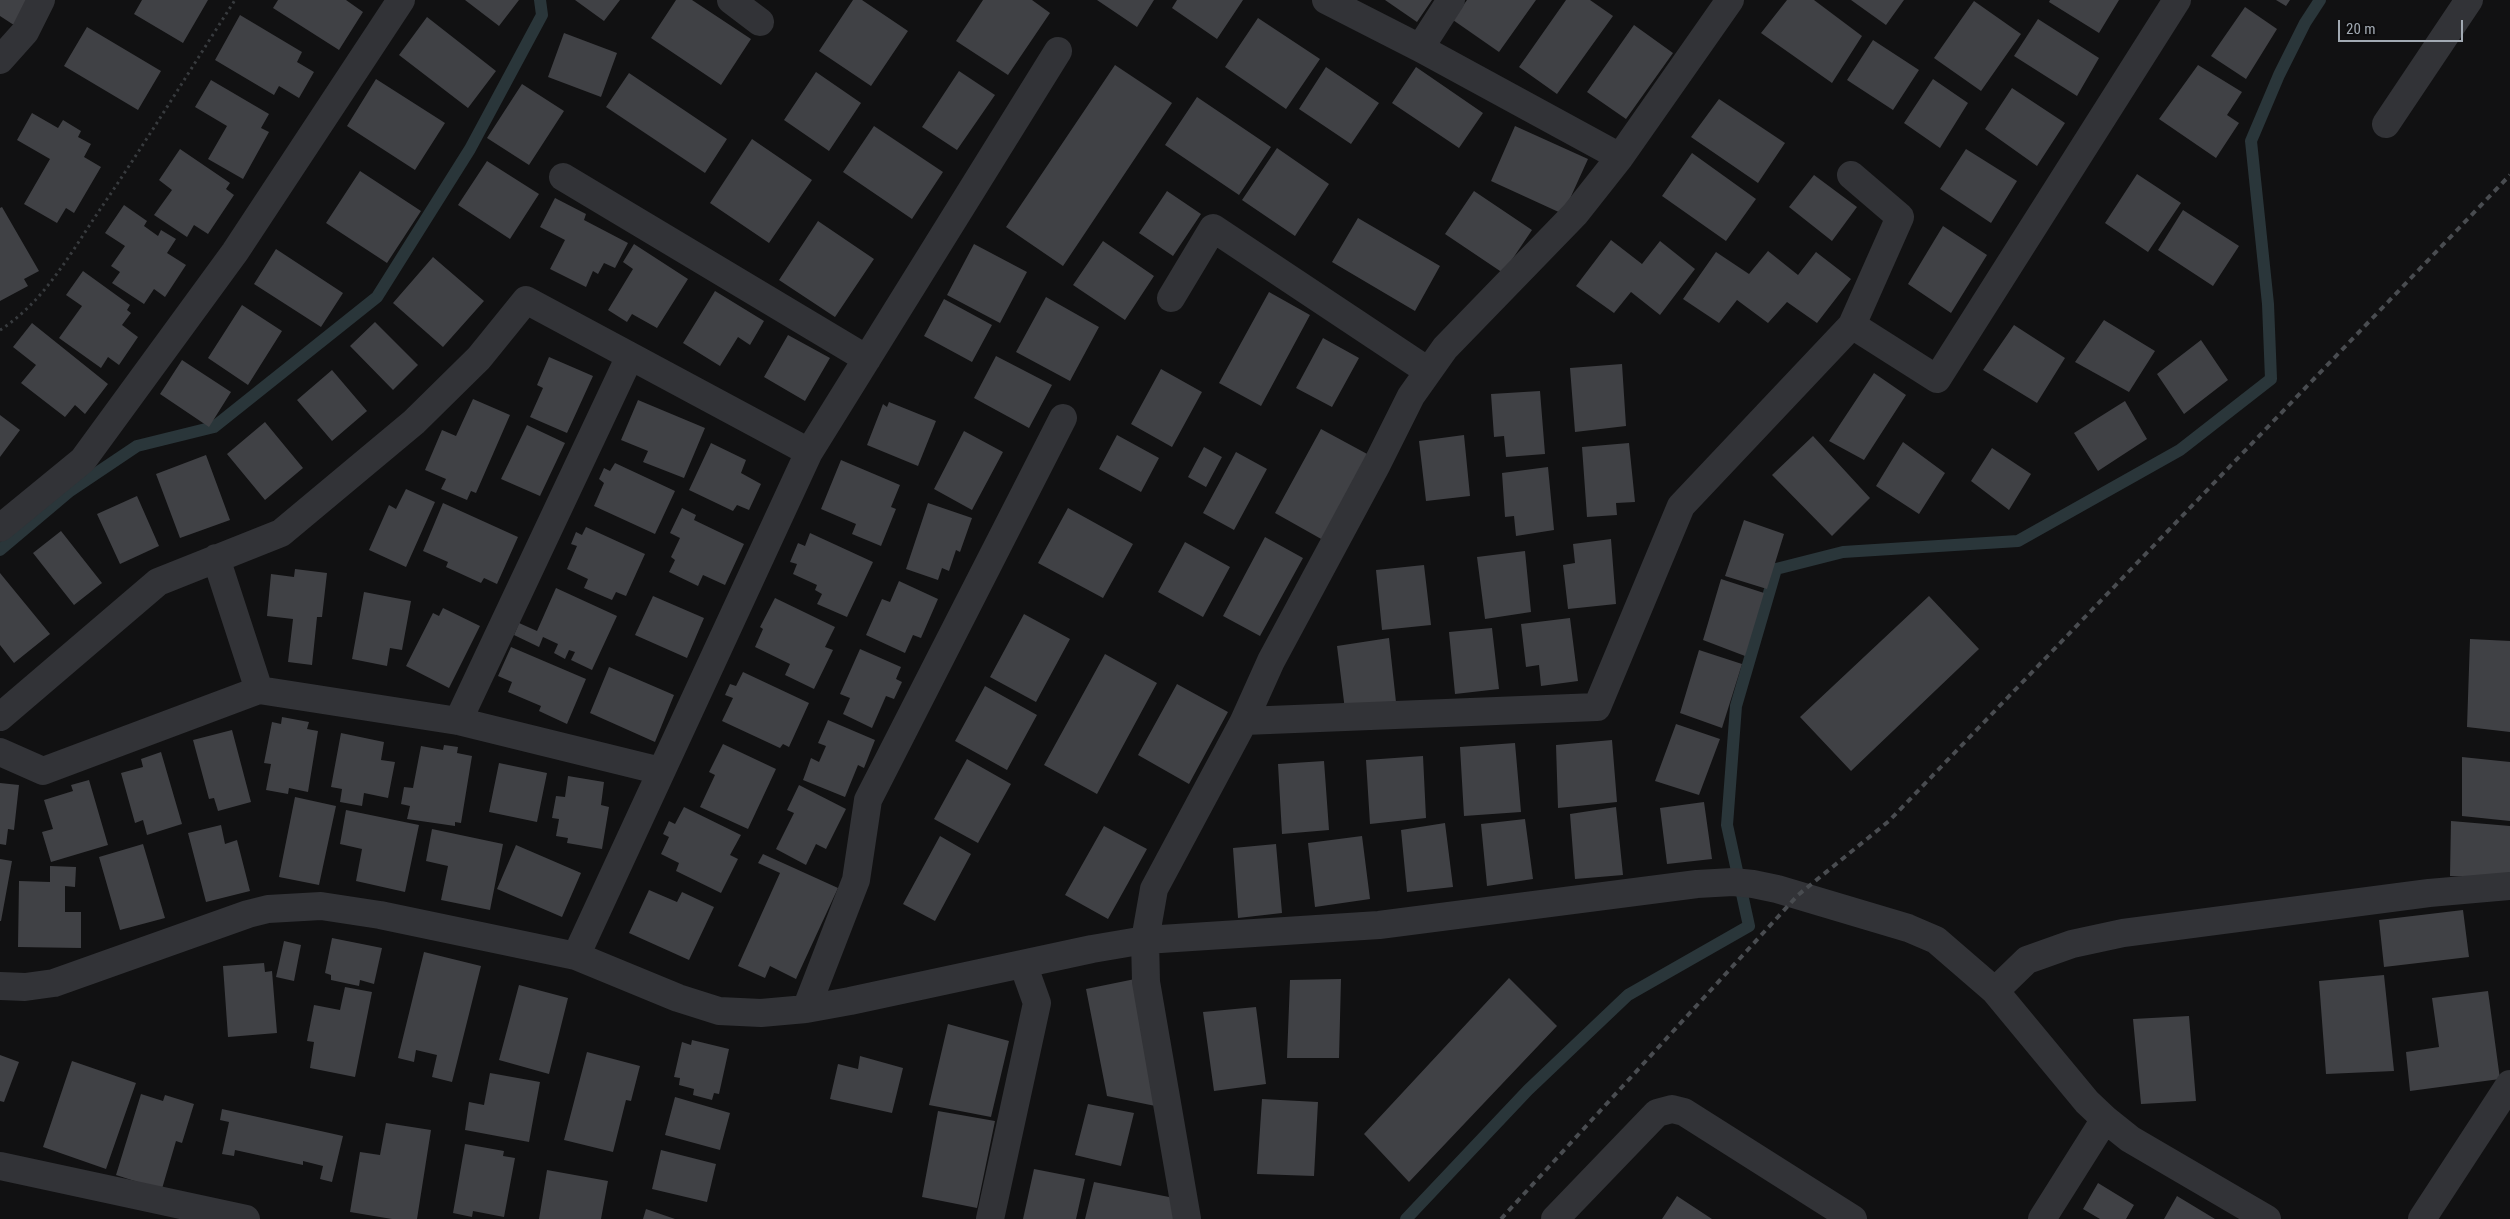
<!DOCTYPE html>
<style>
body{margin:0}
#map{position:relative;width:2510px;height:1219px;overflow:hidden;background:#111112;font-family:"Roboto Condensed",sans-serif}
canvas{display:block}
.scale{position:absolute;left:2338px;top:20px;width:125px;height:22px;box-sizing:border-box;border:2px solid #a2aab3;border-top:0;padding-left:6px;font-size:15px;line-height:18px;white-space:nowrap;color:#a2aab3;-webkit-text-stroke:4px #0c0c0d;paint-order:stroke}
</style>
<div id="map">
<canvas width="2510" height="1219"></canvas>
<div class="scale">20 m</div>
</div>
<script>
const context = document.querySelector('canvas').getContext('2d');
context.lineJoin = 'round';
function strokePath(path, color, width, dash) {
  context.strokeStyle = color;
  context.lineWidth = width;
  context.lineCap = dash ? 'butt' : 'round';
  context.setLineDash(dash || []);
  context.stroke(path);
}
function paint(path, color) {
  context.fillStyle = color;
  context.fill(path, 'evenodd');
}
const stream = new Path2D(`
 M 0,550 L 70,491 L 137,446 L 214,427 L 377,297 L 470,149 L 542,15 L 540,0
 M 1406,1219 L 1528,1090 L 1628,995 L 1749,926 L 1727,825 L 1736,706 L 1776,569 L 1843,552 L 2018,541 L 2180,450 L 2271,379 L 2268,304 L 2251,141 L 2279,75 L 2305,23 L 2320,0`);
const building = new Path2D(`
 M 0,0 L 38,0 L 20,29 L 0,16 Z
 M 142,0 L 208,0 L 183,43 L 134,14 Z
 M 278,0 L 346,0 L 363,12 L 339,50 L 273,8 Z
 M 465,0 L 519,0 L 499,26 Z
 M 575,0 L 620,0 L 604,21 Z
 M 676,0 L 692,0 L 751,39 L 721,85 L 651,38 Z
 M 853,0 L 862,0 L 908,31 L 871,86 L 819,51 Z
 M 983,0 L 1032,0 L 1050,13 L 1008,75 L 956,41 Z
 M 1097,0 L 1154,0 L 1137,27 Z
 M 1177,0 L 1243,0 L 1217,39 L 1172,8 Z
 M 1385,0 L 1432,0 L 1417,22 Z
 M 1467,0 L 1536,0 L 1499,52 L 1453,20 Z
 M 1566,0 L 1590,0 L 1613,16 L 1557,94 L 1519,67 Z
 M 1787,0 L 1814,0 L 1862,36 L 1832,83 L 1761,33 Z
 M 1851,0 L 1904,0 L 1886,25 Z
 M 2050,0 L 2119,0 L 2099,33 L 2049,2 Z
 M 2276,0 L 2290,0 L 2286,6 Z
 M 1974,1 L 2021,34 L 1981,91 L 1934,58 Z
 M 2245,7 L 2277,29 L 2246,79 L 2211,56 Z
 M 240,15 L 302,52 L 297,62 L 314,72 L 299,98 L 279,86 L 274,95 L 215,60 Z
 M 427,17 L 496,71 L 468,108 L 399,55 Z
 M 1258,18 L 1320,59 L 1286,109 L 1225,67 Z
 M 2038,19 L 2099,58 L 2077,96 L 2014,56 Z
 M 1634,25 L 1673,53 L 1626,119 L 1587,92 Z
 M 87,27 L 161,71 L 138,110 L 64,66 Z
 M 564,33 L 617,53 L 601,97 L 548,77 Z
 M 1873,40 L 1919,70 L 1893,110 L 1847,80 Z
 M 1115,65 L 1172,103 L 1063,266 L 1006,227 Z
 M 2198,65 L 2242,92 L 2227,115 L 2239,123 L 2216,158 L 2159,119 Z
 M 1326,67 L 1379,103 L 1351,144 L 1299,109 Z
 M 1416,67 L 1483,113 L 1459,148 L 1392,103 Z
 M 959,71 L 995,95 L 957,150 L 922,127 Z
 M 816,72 L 861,103 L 829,151 L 784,120 Z
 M 629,73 L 727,139 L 705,173 L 606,107 Z
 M 376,79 L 445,123 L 415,170 L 347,126 Z
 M 1933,79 L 1968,103 L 1940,148 L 1904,123 Z
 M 211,80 L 269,114 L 261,128 L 269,132 L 243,179 L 208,159 L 227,126 L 195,107 Z
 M 522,84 L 564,111 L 529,165 L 487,138 Z
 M 2012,88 L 2065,123 L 2037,166 L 1985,129 Z
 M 1197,97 L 1271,147 L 1239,195 L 1165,145 Z
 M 1719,99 L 1785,143 L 1758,183 L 1691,137 Z
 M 32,113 L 58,128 L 63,120 L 81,131 L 78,137 L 91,144 L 84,157 L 101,167 L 74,213 L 66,208 L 57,223 L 24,204 L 50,159 L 17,140 Z
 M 874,126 L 943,172 L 912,219 L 843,172 Z
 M 1515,126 L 1588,159 L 1563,214 L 1491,181 Z
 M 752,139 L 812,180 L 769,243 L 710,203 Z
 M 1277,148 L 1329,184 L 1295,236 L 1242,200 Z
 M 180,149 L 230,183 L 226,189 L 234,195 L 208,234 L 194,225 L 187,237 L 154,215 L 172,190 L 159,180 Z
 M 1966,149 L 2017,181 L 1991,223 L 1940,189 Z
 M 1692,153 L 1756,199 L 1726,241 L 1662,196 Z
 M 487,161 L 539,194 L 510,239 L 458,205 Z
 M 360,171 L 421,211 L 387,263 L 326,223 Z
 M 2137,174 L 2181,203 L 2148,252 L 2105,223 Z
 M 1814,175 L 1857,207 L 1832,241 L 1789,207 Z
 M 1167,191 L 1201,214 L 1173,256 L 1139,233 Z
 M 1474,191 L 1532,230 L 1503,273 L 1445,234 Z
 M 555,198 L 586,214 L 584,220 L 628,243 L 615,268 L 604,263 L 598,274 L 593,271 L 586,287 L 550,269 L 565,240 L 540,227 Z
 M 124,205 L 147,221 L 144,226 L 158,236 L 161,230 L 176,239 L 167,253 L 186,265 L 165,297 L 154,289 L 144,304 L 112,283 L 120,272 L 111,266 L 125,246 L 105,233 Z
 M 2,207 L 39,271 L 24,279 L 28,286 L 0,301 L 0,208 Z
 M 2183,210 L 2239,246 L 2213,286 L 2158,250 Z
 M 1358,218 L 1440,266 L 1415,311 L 1332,262 Z
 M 818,221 L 874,259 L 835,317 L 779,280 Z
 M 1943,226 L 1987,255 L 1951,313 L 1908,284 Z
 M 1611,240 L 1642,264 L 1660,241 L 1695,269 L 1660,315 L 1631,292 L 1614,313 L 1576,286 Z
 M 1103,241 L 1154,276 L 1125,320 L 1073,285 Z
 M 634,244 L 688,279 L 657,328 L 632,314 L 627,322 L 608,310 L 633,269 L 623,262 Z
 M 974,244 L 1027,272 L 1000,323 L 947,295 Z
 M 276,249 L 343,293 L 321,327 L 254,284 Z
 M 1768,251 L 1798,275 L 1816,252 L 1851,279 L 1817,323 L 1787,302 L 1768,323 L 1737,300 L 1719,323 L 1683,299 L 1716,252 L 1749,274 Z
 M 433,257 L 484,301 L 443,347 L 393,303 Z
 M 83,271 L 130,305 L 127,310 L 131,313 L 122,325 L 138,337 L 119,365 L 108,357 L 101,368 L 59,338 L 82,306 L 66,295 Z
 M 715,291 L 764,321 L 750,345 L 738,337 L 720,366 L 683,343 Z
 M 1269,292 L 1310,315 L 1261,406 L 1219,383 Z
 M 1046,297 L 1099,327 L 1070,381 L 1016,352 Z
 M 944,299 L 992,325 L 972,362 L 924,336 Z
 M 242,305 L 282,331 L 248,385 L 208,358 Z
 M 2104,320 L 2155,351 L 2129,392 L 2075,362 Z
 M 375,322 L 418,365 L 393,390 L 350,346 Z
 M 32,323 L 108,384 L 85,414 L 75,405 L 65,417 L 21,383 L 36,365 L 13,347 Z
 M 2014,325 L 2065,358 L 2037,403 L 1983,370 Z
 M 788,335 L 830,358 L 805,401 L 764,377 Z
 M 1323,338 L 1359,358 L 1332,407 L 1296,388 Z
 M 2201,340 L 2228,380 L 2184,414 L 2157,374 Z
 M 996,356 L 1052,385 L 1029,428 L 974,398 Z
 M 549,357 L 593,376 L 567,433 L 530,417 L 543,388 L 537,385 Z
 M 182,360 L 231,392 L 209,427 L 160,394 Z
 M 1622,364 L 1626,426 L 1575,432 L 1570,368 Z
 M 1161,369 L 1202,392 L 1172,447 L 1131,424 Z
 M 332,370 L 367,411 L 332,441 L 297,400 Z
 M 1874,373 L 1906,395 L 1864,460 L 1829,441 Z
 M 1540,391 L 1545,454 L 1506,457 L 1504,436 L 1494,437 L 1491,394 Z
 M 473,399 L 510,415 L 476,493 L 471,491 L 467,500 L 441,489 L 446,479 L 425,470 L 442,430 L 456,436 Z
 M 638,400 L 705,428 L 684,478 L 643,462 L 648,451 L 621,440 Z
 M 2125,401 L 2147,439 L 2098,471 L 2074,433 Z
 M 889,402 L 936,421 L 918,466 L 867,445 L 883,404 L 887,407 Z
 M 0,415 L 20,430 L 0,457 Z
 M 265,422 L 303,468 L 265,500 L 227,454 Z
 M 527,425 L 565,443 L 540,496 L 501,479 Z
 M 1321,429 L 1369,455 L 1323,540 L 1275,513 Z
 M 964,431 L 1003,452 L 972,510 L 934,489 Z
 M 1117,435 L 1159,458 L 1141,492 L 1099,469 Z
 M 1464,435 L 1470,496 L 1426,501 L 1419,441 Z
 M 1813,436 L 1870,498 L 1832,536 L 1772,475 Z
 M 1903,442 L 1945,473 L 1919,514 L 1876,486 Z
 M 711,443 L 746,460 L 741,473 L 761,484 L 749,510 L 737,505 L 733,511 L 689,490 Z
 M 1629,443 L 1635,502 L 1616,503 L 1617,515 L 1587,517 L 1582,447 Z
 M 1204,447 L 1222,457 L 1206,487 L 1188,477 Z
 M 1992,448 L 2031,474 L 2009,510 L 1971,481 Z
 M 1236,452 L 1267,469 L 1234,530 L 1203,513 Z
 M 206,455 L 230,520 L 180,538 L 156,474 Z
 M 841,460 L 900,485 L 891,507 L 896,509 L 881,546 L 852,534 L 856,524 L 821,509 Z
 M 615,463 L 675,491 L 655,534 L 594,506 L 604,483 L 599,479 L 604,468 L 610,471 Z
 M 1548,467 L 1554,530 L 1516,536 L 1514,516 L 1505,517 L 1502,473 Z
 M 406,489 L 435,502 L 406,567 L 369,550 L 389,505 L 396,509 Z
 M 137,496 L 159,546 L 120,564 L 97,514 Z
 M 443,503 L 518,537 L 497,584 L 484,578 L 481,583 L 446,567 L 448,562 L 423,551 Z
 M 928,503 L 972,518 L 960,552 L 956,550 L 949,571 L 942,568 L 938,580 L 906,569 Z
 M 682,508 L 696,515 L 694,520 L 744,544 L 725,585 L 703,575 L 698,586 L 669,572 L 675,560 L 671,557 L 680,538 L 670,533 Z
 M 1068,508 L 1133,544 L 1103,598 L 1038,563 Z
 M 1744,520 L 1784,534 L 1767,589 L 1725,576 Z
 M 586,527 L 645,554 L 626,596 L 616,592 L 612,600 L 584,588 L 588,579 L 567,569 L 577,546 L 571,544 L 576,532 L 582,535 Z
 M 61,531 L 102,583 L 74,605 L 33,553 Z
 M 810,533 L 873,562 L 847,617 L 817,604 L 822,594 L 815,590 L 817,585 L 793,574 L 797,564 L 790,562 L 798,543 L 805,546 Z
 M 1265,537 L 1303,558 L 1260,636 L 1223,616 Z
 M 1611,539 L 1616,604 L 1568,609 L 1563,565 L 1575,563 L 1573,544 Z
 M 1185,542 L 1230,567 L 1203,617 L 1158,592 Z
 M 1525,551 L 1531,612 L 1485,619 L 1477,557 Z
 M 1424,565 L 1431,625 L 1382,630 L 1376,570 Z
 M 295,569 L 327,573 L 322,617 L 317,617 L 312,665 L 288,662 L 293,619 L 267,616 L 271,574 L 294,577 Z
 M 0,573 L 50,634 L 14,663 L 0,645 Z
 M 1721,579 L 1764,593 L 1745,656 L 1703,640 Z
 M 899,581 L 938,599 L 921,638 L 913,635 L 905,653 L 866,635 L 882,599 L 890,602 Z
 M 556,588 L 617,616 L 592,670 L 571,660 L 575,652 L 569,650 L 565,659 L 554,653 L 558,644 L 543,637 L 539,647 L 514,635 L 519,623 L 537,631 Z
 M 364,592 L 411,601 L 402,650 L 390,648 L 387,666 L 352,659 Z
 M 653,596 L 704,618 L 687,658 L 635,635 Z
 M 1929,596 L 1979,649 L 1851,771 L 1800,717 Z
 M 775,598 L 835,627 L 825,647 L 833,650 L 814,689 L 785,675 L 790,664 L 755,647 L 763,629 L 760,627 Z
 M 443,608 L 480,626 L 449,688 L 406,666 L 433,613 L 439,616 Z
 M 1024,614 L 1070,639 L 1036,702 L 990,677 Z
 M 1570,618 L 1578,681 L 1541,686 L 1539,665 L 1526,667 L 1521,624 Z
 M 1492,628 L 1499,689 L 1455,694 L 1449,632 Z
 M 1389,638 L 1396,702 L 1345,710 L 1337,646 Z
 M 2470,639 L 2510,641 L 2510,732 L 2467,727 Z
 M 511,647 L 586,679 L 567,724 L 539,711 L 541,706 L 508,692 L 512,682 L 498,676 Z
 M 860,649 L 901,667 L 896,679 L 902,682 L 894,699 L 886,696 L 872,728 L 843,714 L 850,698 L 840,694 Z
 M 1699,650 L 1742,664 L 1722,728 L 1680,713 Z
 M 1105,654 L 1157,683 L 1097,794 L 1044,765 Z
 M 609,667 L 674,695 L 655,742 L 590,713 Z
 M 743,672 L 809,703 L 789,747 L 783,744 L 780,748 L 722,721 L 733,698 L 725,695 L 730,684 L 736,686 Z
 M 1177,684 L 1228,712 L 1189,784 L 1138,755 Z
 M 985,686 L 1037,715 L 1007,770 L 955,741 Z
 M 282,717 L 309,722 L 307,729 L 318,731 L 308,792 L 289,788 L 288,794 L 266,790 L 271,764 L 264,763 L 272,722 L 281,724 Z
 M 828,720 L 875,740 L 864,768 L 858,765 L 845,797 L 803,780 L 811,758 L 819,762 L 826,746 L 818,743 Z
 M 1676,724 L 1720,739 L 1699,795 L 1655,781 Z
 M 232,730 L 251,802 L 218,811 L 214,798 L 209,799 L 193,740 Z
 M 341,733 L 384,742 L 381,760 L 395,762 L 388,798 L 364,793 L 362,806 L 340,802 L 342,789 L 331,787 Z
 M 1612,740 L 1617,802 L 1558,808 L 1556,745 Z
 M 1515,743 L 1521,812 L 1464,816 L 1460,747 Z
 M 723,744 L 776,769 L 748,829 L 700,807 L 715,775 L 709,772 Z
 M 444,745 L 458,747 L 457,753 L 472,756 L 461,823 L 455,822 L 455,826 L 407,819 L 410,806 L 401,804 L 404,787 L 413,788 L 421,746 L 443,750 Z
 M 161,752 L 182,824 L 147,835 L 143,820 L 135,823 L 121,773 L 143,767 L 141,759 Z
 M 1423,756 L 1426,818 L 1370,824 L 1366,760 Z
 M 2462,757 L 2510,762 L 2510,821 L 2462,816 Z
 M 967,759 L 1011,784 L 978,843 L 934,819 Z
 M 1324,761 L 1329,830 L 1282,834 L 1278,764 Z
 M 499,763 L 547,773 L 537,822 L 489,812 Z
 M 568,776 L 604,782 L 601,805 L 609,807 L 602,849 L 567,843 L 568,838 L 556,836 L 559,819 L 552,818 L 556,796 L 565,797 Z
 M 89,780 L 108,845 L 51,862 L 42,832 L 53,829 L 44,800 L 73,791 L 71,785 Z
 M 0,783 L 19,785 L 14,830 L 8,829 L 6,845 L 0,844 Z
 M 799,785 L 846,809 L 826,849 L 816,844 L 806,865 L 776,849 L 794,813 L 787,810 Z
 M 295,797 L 336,806 L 319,885 L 279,877 Z
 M 1704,802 L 1712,859 L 1667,864 L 1660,808 Z
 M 684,807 L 741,835 L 730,855 L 738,859 L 721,893 L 676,871 L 679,863 L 661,854 L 669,837 L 663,834 L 669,821 L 675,824 Z
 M 1616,807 L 1623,875 L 1575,879 L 1570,814 Z
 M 346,810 L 419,825 L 405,892 L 356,881 L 362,849 L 340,844 Z
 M 1525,819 L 1533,879 L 1487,886 L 1481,824 Z
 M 2451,821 L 2510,826 L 2510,878 L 2450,876 Z
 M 1445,823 L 1453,887 L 1407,892 L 1401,830 Z
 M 221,825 L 225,844 L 237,840 L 250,891 L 206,902 L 188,833 Z
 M 1104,826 L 1147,849 L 1108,919 L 1065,895 Z
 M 432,829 L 503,844 L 490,910 L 441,900 L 448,866 L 426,861 Z
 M 940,836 L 971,854 L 935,921 L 903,904 Z
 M 1362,836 L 1370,899 L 1315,907 L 1308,843 Z
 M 143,844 L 165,918 L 120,930 L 99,857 Z
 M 1276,844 L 1282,913 L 1238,918 L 1233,848 Z
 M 516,845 L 581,873 L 562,917 L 497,889 Z
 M 763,854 L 838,888 L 796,979 L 770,966 L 765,978 L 738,966 L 780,873 L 758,863 Z
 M 0,859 L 12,861 L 1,921 L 0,921 Z
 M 50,866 L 76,867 L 75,887 L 65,886 L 65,912 L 81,912 L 81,948 L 18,947 L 19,881 L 50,882 Z
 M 649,890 L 677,902 L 682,892 L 714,907 L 689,960 L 629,933 Z
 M 2463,910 L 2469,957 L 2384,967 L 2379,920 Z
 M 332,938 L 382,948 L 374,984 L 360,980 L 359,986 L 331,980 L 331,975 L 325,973 Z
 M 284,941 L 301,945 L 294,981 L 276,977 Z
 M 424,952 L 481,966 L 452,1082 L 432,1077 L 437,1055 L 416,1050 L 414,1062 L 398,1058 Z
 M 264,963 L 265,972 L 272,971 L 277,1033 L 228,1037 L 223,966 Z
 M 2384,975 L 2394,1071 L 2326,1074 L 2319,981 Z
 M 1509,978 L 1557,1026 L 1409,1182 L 1364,1134 Z
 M 1135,979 L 1165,1108 L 1107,1096 L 1086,989 Z
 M 1341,979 L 1339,1058 L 1287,1058 L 1290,980 Z
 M 519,985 L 568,998 L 549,1074 L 499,1060 Z
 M 345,987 L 372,992 L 355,1077 L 310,1068 L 314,1042 L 307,1041 L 314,1005 L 340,1010 Z
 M 2488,991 L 2500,1079 L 2410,1091 L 2406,1052 L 2439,1047 L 2432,998 Z
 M 1256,1007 L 1266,1084 L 1214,1091 L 1203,1012 Z
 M 2189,1016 L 2196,1101 L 2141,1104 L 2133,1019 Z
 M 948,1024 L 1009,1041 L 991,1117 L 929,1105 Z
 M 692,1040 L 729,1049 L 719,1094 L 714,1093 L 712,1100 L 693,1095 L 694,1089 L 679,1085 L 680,1078 L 674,1077 L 682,1042 L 691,1045 Z
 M 587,1052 L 640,1066 L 631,1101 L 626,1100 L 613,1152 L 564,1140 Z
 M 0,1055 L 19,1062 L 4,1102 L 0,1101 Z
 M 860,1056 L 903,1068 L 892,1113 L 830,1099 L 838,1064 L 858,1069 Z
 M 72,1061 L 136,1083 L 106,1169 L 43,1147 Z
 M 490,1073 L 540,1082 L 529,1142 L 465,1130 L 469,1102 L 484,1105 Z
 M 141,1094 L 163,1101 L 165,1095 L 194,1104 L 182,1143 L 176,1141 L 159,1199 L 144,1184 L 116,1175 Z
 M 675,1097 L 730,1113 L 720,1150 L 665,1135 Z
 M 1262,1099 L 1318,1102 L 1314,1176 L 1257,1174 Z
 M 1088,1104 L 1134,1113 L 1121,1166 L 1075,1155 Z
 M 222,1109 L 343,1136 L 332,1182 L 320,1179 L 323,1166 L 303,1161 L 303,1165 L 235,1150 L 234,1156 L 222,1154 L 229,1122 L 220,1120 Z
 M 938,1111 L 995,1121 L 977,1208 L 922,1197 Z
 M 386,1123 L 431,1130 L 417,1219 L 392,1219 L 350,1212 L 360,1152 L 380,1155 Z
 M 465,1144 L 504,1151 L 503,1156 L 515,1158 L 504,1217 L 473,1211 L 472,1217 L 453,1213 Z
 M 661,1150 L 716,1164 L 707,1202 L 652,1189 Z
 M 1034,1169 L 1085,1179 L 1076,1219 L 1023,1219 Z
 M 547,1170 L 608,1181 L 601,1219 L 539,1219 Z
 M 1094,1182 L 1184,1200 L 1181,1219 L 1085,1219 Z
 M 2098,1183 L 2134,1205 L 2126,1219 L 2100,1219 L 2083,1209 Z
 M 1677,1196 L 1712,1219 L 1662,1219 Z
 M 2177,1196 L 2215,1219 L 2164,1219 Z
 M 646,1209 L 675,1219 L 643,1219 Z`);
const path = new Path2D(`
 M 0,330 C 44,302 70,254 99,211 C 146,142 190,70 235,0`);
const minor = new Path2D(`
 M 731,0 L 760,22
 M 1326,0 L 1420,48 L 1620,157
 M 1420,48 L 1451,0
 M 0,60 L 25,32 L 41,0
 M 2386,124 L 2469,0
 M 1851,175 L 1900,217 L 1852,325
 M 563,177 L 867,359
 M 1171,298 L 1213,228 L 1428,371
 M 809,452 L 1058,51
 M 0,528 L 83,460 L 235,252 L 401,0
 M 216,558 L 259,690 L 458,721 L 661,771
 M 0,717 L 158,582 L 281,533 L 414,422 L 479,358 L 526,300 L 809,452 L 576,956
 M 458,721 L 630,356
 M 1244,721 L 1597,707 L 1681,506 L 1852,325 L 1937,379 L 2177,0
 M 0,752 L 43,771 L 259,690
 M 0,986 L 25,987 L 54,983 L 248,914 L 268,909 L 321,906 L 380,915 L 576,956 L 678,998 L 719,1011 L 761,1013 L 806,1009 L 850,1001 L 1092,949 L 1145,940 L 1379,925 L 1697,884 L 1733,882 L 1753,884 L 1777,889 L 1908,928 L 1936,940 L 1995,991 L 2087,1102 L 2105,1119 L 2130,1139 L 2267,1219
 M 1995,991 L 2027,960 L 2072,944 L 2123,933 L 2429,893 L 2510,886
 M 806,1009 L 856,880 L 868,800 L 1063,418
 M 0,1166 L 246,1219
 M 990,1219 L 1037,1003 L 1023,964
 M 1187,1219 L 1146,982 L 1145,940 L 1154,889 L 1244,721 L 1271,661 L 1377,464 L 1411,396 L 1445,348 L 1575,214 L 1620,157 L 1730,0
 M 1555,1219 L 1657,1113 L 1672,1109 L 1684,1112 L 1853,1219
 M 2042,1219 L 2105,1119
 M 2422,1219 L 2510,1084`);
const rail = new Path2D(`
 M 1501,1219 L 1798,895 L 1889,821 L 2510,175`);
strokePath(stream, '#2a363a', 12);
paint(building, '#404145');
strokePath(path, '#383b3e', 3, [2.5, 4]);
strokePath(minor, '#323337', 28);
strokePath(rail, '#494c50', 4, [6, 5]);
</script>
